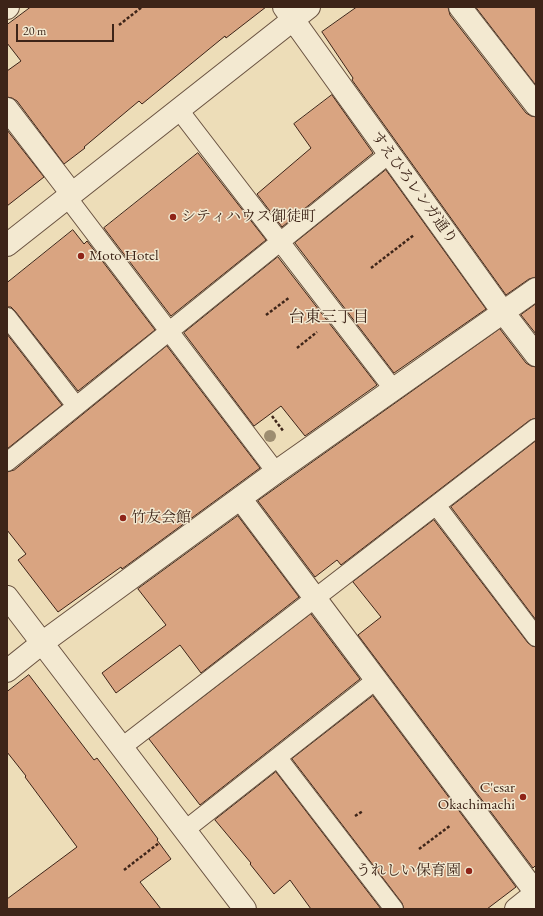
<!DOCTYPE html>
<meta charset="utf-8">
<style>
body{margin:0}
#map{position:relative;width:543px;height:916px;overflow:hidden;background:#edddb8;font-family:"EB Garamond",serif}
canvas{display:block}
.frame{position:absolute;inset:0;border:8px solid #3d2418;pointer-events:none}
.scale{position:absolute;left:16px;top:24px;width:98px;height:18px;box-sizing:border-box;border:2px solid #3d2418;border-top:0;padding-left:5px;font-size:12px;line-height:14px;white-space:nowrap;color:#3d2418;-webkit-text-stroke:3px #f3e9d1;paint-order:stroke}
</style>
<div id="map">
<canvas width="543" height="916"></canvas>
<div class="frame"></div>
<div class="scale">20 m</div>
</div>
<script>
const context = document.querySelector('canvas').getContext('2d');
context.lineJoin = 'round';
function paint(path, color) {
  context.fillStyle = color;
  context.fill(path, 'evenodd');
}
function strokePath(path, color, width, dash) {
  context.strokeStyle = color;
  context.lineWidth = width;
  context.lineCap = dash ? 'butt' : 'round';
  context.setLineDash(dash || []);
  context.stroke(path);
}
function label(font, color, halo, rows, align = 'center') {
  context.font = font + ' "EB Garamond","Noto Serif JP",serif';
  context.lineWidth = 3;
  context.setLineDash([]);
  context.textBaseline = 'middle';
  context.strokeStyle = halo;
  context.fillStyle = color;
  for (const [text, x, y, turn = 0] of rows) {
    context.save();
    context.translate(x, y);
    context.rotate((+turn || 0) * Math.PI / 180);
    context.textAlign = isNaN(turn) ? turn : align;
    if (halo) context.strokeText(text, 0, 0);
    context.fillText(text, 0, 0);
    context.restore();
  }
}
const building = new Path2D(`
 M 31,7 L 266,7 L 226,38 L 225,36 L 142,104 L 139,101 L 84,147 L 85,148 L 64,164 L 17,101 L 12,98 L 7,97 L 7,71 L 21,61 L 7,43 L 7,25 Z
 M 357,7 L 448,7 L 450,15 L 526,113 L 531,116 L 536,117 L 536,277 L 529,279 L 506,295 L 352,80 L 353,78 L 322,32 Z
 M 476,7 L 536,7 L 536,85 Z
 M 332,95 L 373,153 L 282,227 L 257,194 L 311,148 L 294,124 Z
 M 7,130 L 44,177 L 7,206 Z
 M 198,153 L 266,240 L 171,316 L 104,228 Z
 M 386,170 L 486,309 L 394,373 L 295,243 Z
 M 73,230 L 84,244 L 87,241 L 155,330 L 78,391 L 15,311 L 11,307 L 7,307 L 7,283 Z
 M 278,257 L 377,385 L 305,436 L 281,406 L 254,426 L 184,333 Z
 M 536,304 L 536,334 L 521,315 Z
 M 500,329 L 526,363 L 531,366 L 536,367 L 536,418 L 530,420 L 341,565 L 337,560 L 315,577 L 258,501 Z
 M 7,334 L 62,405 L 7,449 Z
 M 167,346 L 260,468 L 122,569 L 121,567 L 58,612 L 18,560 L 26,554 L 7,530 L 7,472 L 14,470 Z
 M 536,441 L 536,620 L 451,507 Z
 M 238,516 L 299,597 L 201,673 L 180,645 L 116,693 L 102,673 L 166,625 L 138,589 Z
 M 434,520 L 528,643 L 532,646 L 536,647 L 536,865 L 533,868 L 358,635 L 381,617 L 353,582 Z
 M 311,614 L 360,679 L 200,805 L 149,739 Z
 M 29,675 L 94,760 L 97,758 L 113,779 L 158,839 L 157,840 L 171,859 L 140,882 L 161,909 L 7,909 L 7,899 L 77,847 L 25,777 L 26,776 L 7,752 L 7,692 Z
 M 373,696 L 516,887 L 487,909 L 404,909 L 402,903 L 292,759 Z
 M 276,772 L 381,909 L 311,909 L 290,880 L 274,894 L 250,864 L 251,863 L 215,820 Z`);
const path = new Path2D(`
 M 119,25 L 142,7
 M 371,268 L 414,235
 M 266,315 L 290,297
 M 297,348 L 317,332
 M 272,416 L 284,432
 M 355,816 L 363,811
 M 419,849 L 451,825
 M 124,870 L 159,843`);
const service = new Path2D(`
 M 179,110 L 394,390
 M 67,197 L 276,472
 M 7,317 L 76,406
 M 7,462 L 389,154
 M 436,505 L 536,637
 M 122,747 L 536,428
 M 278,758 L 394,909
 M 185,830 L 376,680`);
const minor = new Path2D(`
 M 284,7 L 503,312 L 536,355
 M 460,7 L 536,105
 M 7,8 L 8,7
 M 7,109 L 72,194
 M 7,245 L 309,7
 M 240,498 L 536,893
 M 7,597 L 245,909
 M 7,671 L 42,643 L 276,472 L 536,289
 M 516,909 L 536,893`);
const trees = [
 [270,436]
];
const markers = [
 [173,217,4,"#8f2418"],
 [81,256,4,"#8f2418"],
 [123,518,4,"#8f2418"],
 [523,797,4,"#8f2418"],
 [469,871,4,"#8f2418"]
];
const streetNames = [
 ["すえひろレンガ通り",414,188,54]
];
const poiNames = [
 ["シティハウス御徒町",181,217],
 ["Moto Hotel",89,256],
 ["竹友会館",131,518],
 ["C'esar",515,788,"right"],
 ["Okachimachi",515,805,"right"],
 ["うれしい保育園",461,871,"right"]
];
const neighbourhoodNames = [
 ["台東三丁目",329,318]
];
paint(building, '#d9a481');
strokePath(building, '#3d2418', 1);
strokePath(service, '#695240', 20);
strokePath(minor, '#695240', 24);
strokePath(path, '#3d2418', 2.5, [3, 2]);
strokePath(service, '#f3e9d1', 18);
strokePath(minor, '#f3e9d1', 22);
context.fillStyle = '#9d8d70';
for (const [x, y] of trees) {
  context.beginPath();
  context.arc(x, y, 6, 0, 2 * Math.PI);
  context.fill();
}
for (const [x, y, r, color] of markers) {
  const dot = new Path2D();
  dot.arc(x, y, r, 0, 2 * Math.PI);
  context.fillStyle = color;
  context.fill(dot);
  strokePath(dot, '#f3e9d1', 1.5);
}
label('15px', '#3d2418', '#f3e9d1', streetNames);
label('15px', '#3d2418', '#f3e9d1', poiNames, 'left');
label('16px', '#3d2418', '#f3e9d1', neighbourhoodNames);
</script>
